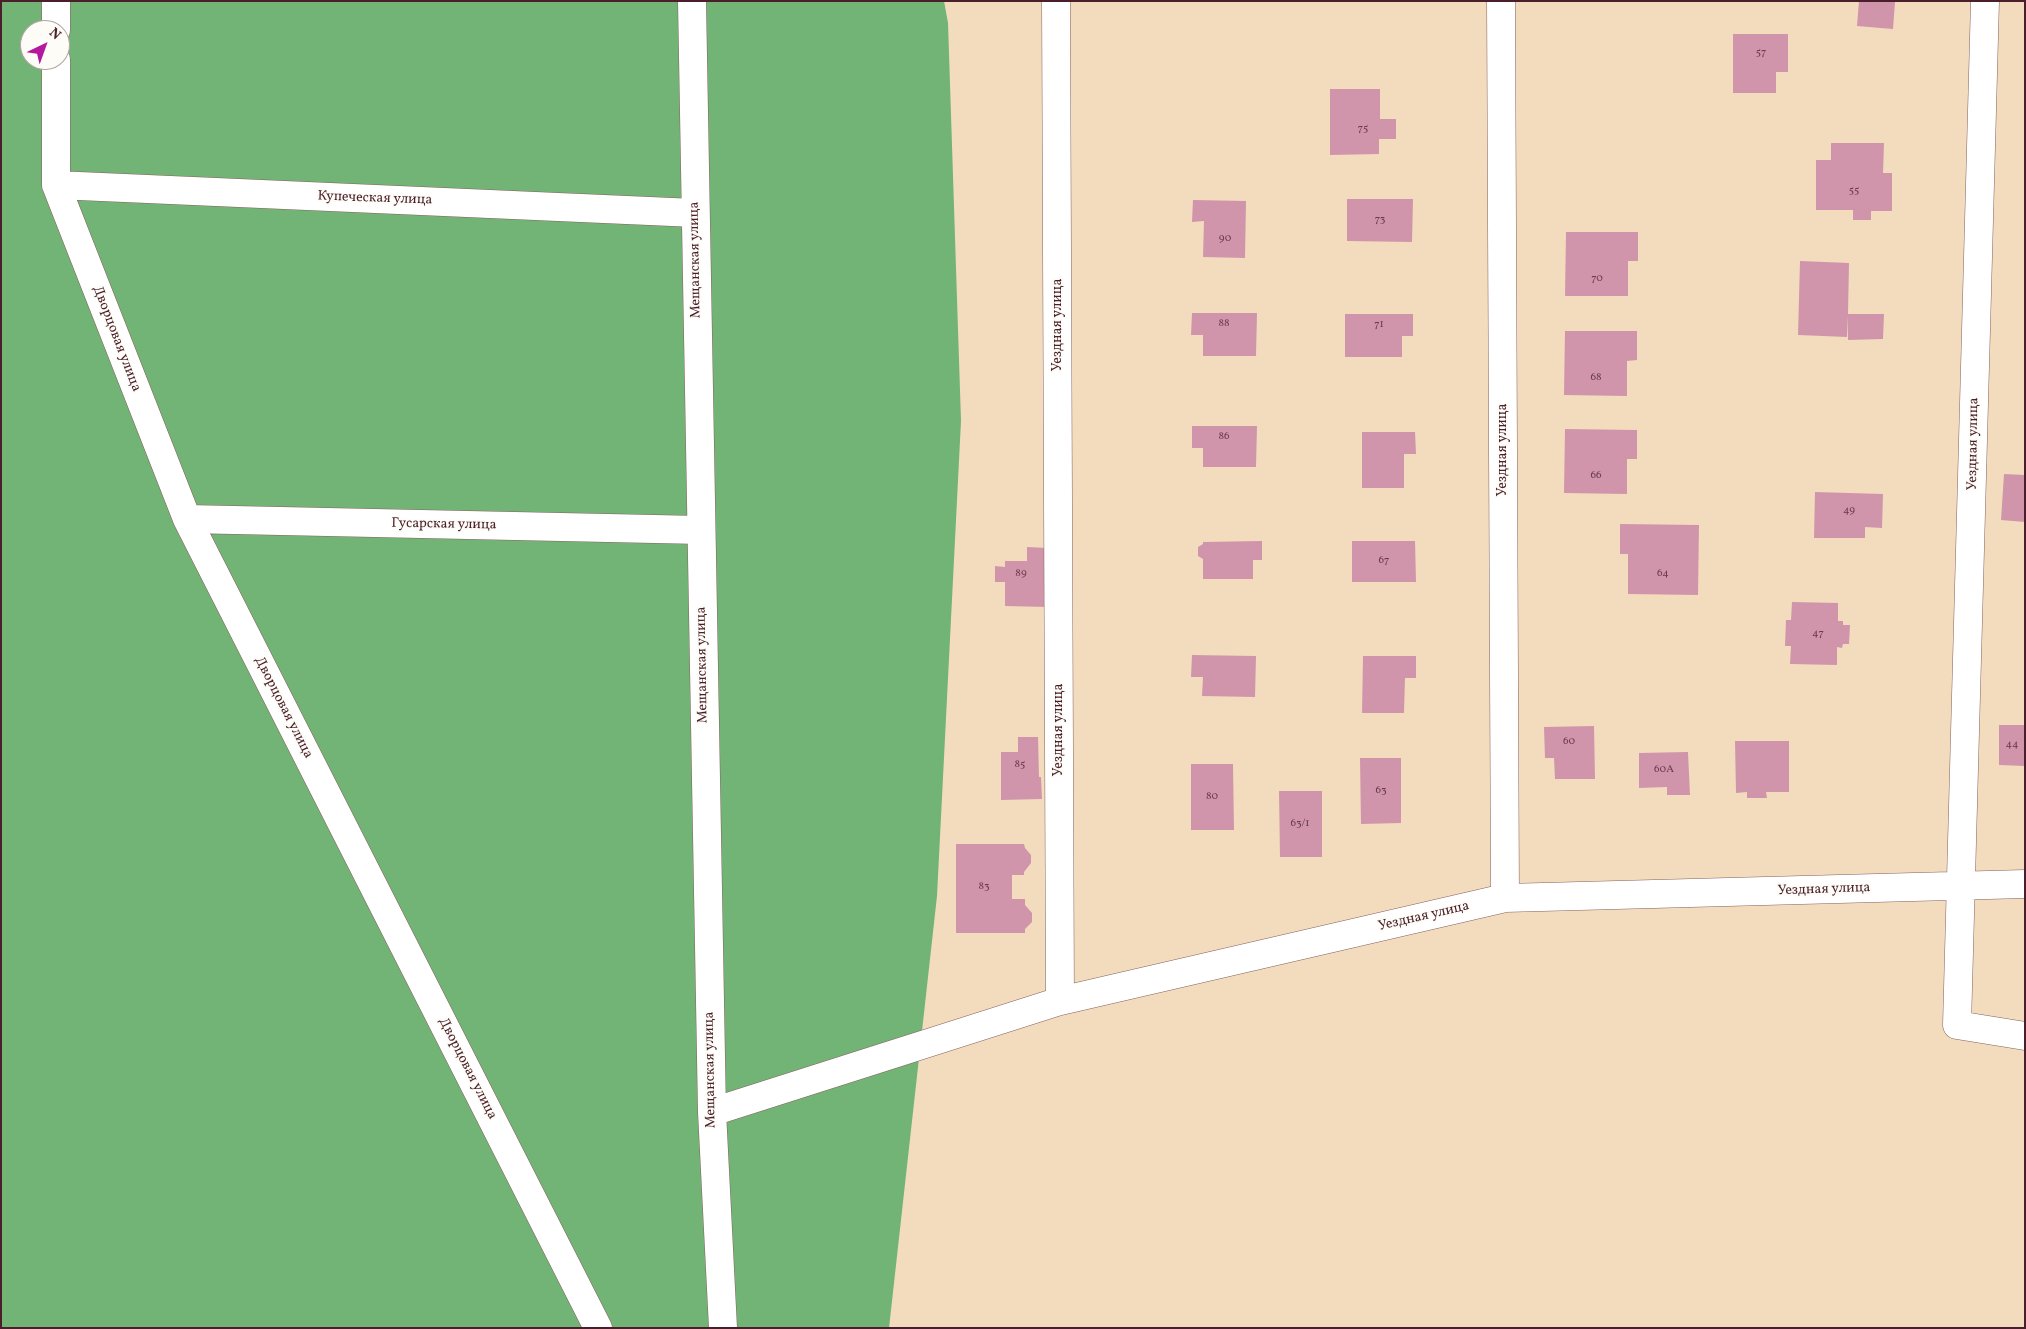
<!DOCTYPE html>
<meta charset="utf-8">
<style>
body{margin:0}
#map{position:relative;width:2026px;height:1329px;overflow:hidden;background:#f2dcbd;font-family:Vollkorn,serif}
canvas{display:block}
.frame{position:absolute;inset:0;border:2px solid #4a1f2b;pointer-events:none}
.north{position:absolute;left:20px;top:20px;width:50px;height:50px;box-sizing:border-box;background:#fdfcf7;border:1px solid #b5a4a5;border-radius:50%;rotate:42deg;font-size:14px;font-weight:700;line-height:20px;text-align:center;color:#4a1f2b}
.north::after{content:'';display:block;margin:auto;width:18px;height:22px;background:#b5179e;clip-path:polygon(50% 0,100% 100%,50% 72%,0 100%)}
</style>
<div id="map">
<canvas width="2026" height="1329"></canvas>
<div class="frame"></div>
<div class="north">N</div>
</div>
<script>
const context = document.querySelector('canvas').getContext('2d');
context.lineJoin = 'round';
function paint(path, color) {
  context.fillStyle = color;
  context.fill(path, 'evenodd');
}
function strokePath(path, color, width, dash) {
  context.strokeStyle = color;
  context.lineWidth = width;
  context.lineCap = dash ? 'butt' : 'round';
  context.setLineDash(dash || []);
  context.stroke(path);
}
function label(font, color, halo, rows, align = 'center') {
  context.font = font + ' Vollkorn,serif';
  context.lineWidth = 4;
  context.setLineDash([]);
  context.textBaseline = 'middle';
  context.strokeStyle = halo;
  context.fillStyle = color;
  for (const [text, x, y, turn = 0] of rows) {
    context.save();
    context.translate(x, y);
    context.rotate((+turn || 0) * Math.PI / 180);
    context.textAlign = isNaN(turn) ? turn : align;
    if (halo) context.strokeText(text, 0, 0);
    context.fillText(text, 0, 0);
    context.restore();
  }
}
const forest = new Path2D(`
 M 1,1 L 944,1 L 948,23 L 961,421 L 937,896 L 889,1328 L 1,1328 ZM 30,30 L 60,30 L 60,60 L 30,60 Z`);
const building = new Path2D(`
 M 1859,1 L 1895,2 L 1893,29 L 1857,26 Z
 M 1733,34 L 1788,34 L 1788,72 L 1776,72 L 1776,93 L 1733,93 Z
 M 1330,89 L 1380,89 L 1380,119 L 1396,119 L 1396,139 L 1379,139 L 1379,154 L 1330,155 Z
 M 1831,143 L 1884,143 L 1883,173 L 1892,173 L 1892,211 L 1871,211 L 1871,220 L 1853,220 L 1853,210 L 1816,210 L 1816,160 L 1831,160 Z
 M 1347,199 L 1413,199 L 1412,242 L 1347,241 Z
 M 1193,200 L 1246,201 L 1245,258 L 1203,257 L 1204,221 L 1192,222 Z
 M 1566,232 L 1638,232 L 1638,261 L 1628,261 L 1628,296 L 1565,296 Z
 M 1800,261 L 1849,263 L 1848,314 L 1884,314 L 1883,339 L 1848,340 L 1848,316 L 1847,337 L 1798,335 Z
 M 1192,313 L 1257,313 L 1256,356 L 1203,356 L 1203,335 L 1191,335 Z
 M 1345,314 L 1413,314 L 1413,336 L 1402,336 L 1402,357 L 1345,357 Z
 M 1565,331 L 1637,331 L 1637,360 L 1627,361 L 1627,396 L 1564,395 Z
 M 1192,426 L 1257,426 L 1256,467 L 1203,467 L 1203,448 L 1192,448 Z
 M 1565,429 L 1637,430 L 1637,459 L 1627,459 L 1627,494 L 1564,493 Z
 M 1362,432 L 1415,432 L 1416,454 L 1404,454 L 1404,488 L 1362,488 Z
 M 2004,474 L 2025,475 L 2025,522 L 2001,520 Z
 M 1815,492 L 1883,494 L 1882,528 L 1865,527 L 1865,538 L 1814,538 Z
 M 1620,524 L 1699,525 L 1698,595 L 1628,594 L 1628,554 L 1620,554 Z
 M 1262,541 L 1262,560 L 1253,560 L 1253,579 L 1203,579 L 1203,559 L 1198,556 L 1198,547 L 1203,544 L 1203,542 Z
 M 1352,541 L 1415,541 L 1416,582 L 1352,582 Z
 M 1027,547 L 1048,548 L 1047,607 L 1005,606 L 1005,582 L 995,582 L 995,566 L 1005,567 L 1005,561 L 1027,561 Z
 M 1792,602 L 1838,603 L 1838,621 L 1843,621 L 1843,625 L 1850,625 L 1849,644 L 1843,644 L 1842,648 L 1837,647 L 1837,665 L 1790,664 L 1791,646 L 1785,646 L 1786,620 L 1791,620 Z
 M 1192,655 L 1256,656 L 1255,697 L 1202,696 L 1203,677 L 1191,677 Z
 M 1363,656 L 1416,656 L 1416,678 L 1405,678 L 1404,713 L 1362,713 Z
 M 1999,725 L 2025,725 L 2025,766 L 1999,765 Z
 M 1594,726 L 1595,779 L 1555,779 L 1554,758 L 1545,758 L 1544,727 Z
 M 1018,737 L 1038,737 L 1039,777 L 1041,777 L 1042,799 L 1001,800 L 1001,752 L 1018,752 Z
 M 1735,741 L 1789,741 L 1789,792 L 1766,792 L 1767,798 L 1747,798 L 1747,792 L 1736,793 Z
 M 1688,752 L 1690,795 L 1667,795 L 1667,787 L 1639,788 L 1639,753 Z
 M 1360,758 L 1401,758 L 1401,823 L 1361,824 Z
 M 1191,764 L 1233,764 L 1234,830 L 1191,830 Z
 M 1279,791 L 1322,791 L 1322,857 L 1280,857 Z
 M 956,844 L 1024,844 L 1025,848 L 1031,855 L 1031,863 L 1024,872 L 1024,875 L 1012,875 L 1012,899 L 1025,899 L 1025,905 L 1032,913 L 1032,922 L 1025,929 L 1025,933 L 956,933 Z`);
const minor = new Path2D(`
 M 692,1 L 712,1112 L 723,1328
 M 1056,1 L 1060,1001 L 1505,898 L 2025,884
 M 1501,1 L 1505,898
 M 1985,1 L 1957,1025 L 2025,1036
 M 56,30 L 56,1
 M 56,60 L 56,185 L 187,519 L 598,1328
 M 56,185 L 695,213
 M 187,519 L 701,530
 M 712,1112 L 1060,1001`);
const numberNames = [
 ["57",1761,53],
 ["75",1363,129],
 ["55",1854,191],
 ["73",1380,220],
 ["90",1225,239],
 ["70",1597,279],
 ["88",1224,324],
 ["71",1379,325],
 ["68",1596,378],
 ["86",1224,437],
 ["66",1596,476],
 ["49",1849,511],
 ["67",1384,561],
 ["89",1021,574],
 ["64",1663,574],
 ["47",1818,634],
 ["60",1569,742],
 ["44",2012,745],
 ["85",1020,765],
 ["60А",1664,770],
 ["63",1381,791],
 ["80",1212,797],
 ["63/1",1300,824],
 ["83",984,887]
];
const streetNames = [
 ["Купеческая улица",375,199,2],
 ["Мещанская улица",696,260,-91],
 ["Уездная улица",1058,325,-90],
 ["Дворцовая улица",116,339,69],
 ["Уездная улица",1974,444,-89],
 ["Уездная улица",1503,450,-90],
 ["Гусарская улица",444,525,1],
 ["Мещанская улица",703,665,-91],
 ["Дворцовая улица",283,708,63],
 ["Уездная улица",1059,730,-90],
 ["Уездная улица",1824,890,-2],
 ["Уездная улица",1424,917,-13],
 ["Дворцовая улица",467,1069,63],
 ["Мещанская улица",711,1070,-91]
];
paint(forest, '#72b376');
paint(building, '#d095ab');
strokePath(minor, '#85615e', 29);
strokePath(minor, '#fff', 28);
label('11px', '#6c3c4b', null, numberNames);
label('14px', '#4a1f2b', '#fdfcf7', streetNames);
</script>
